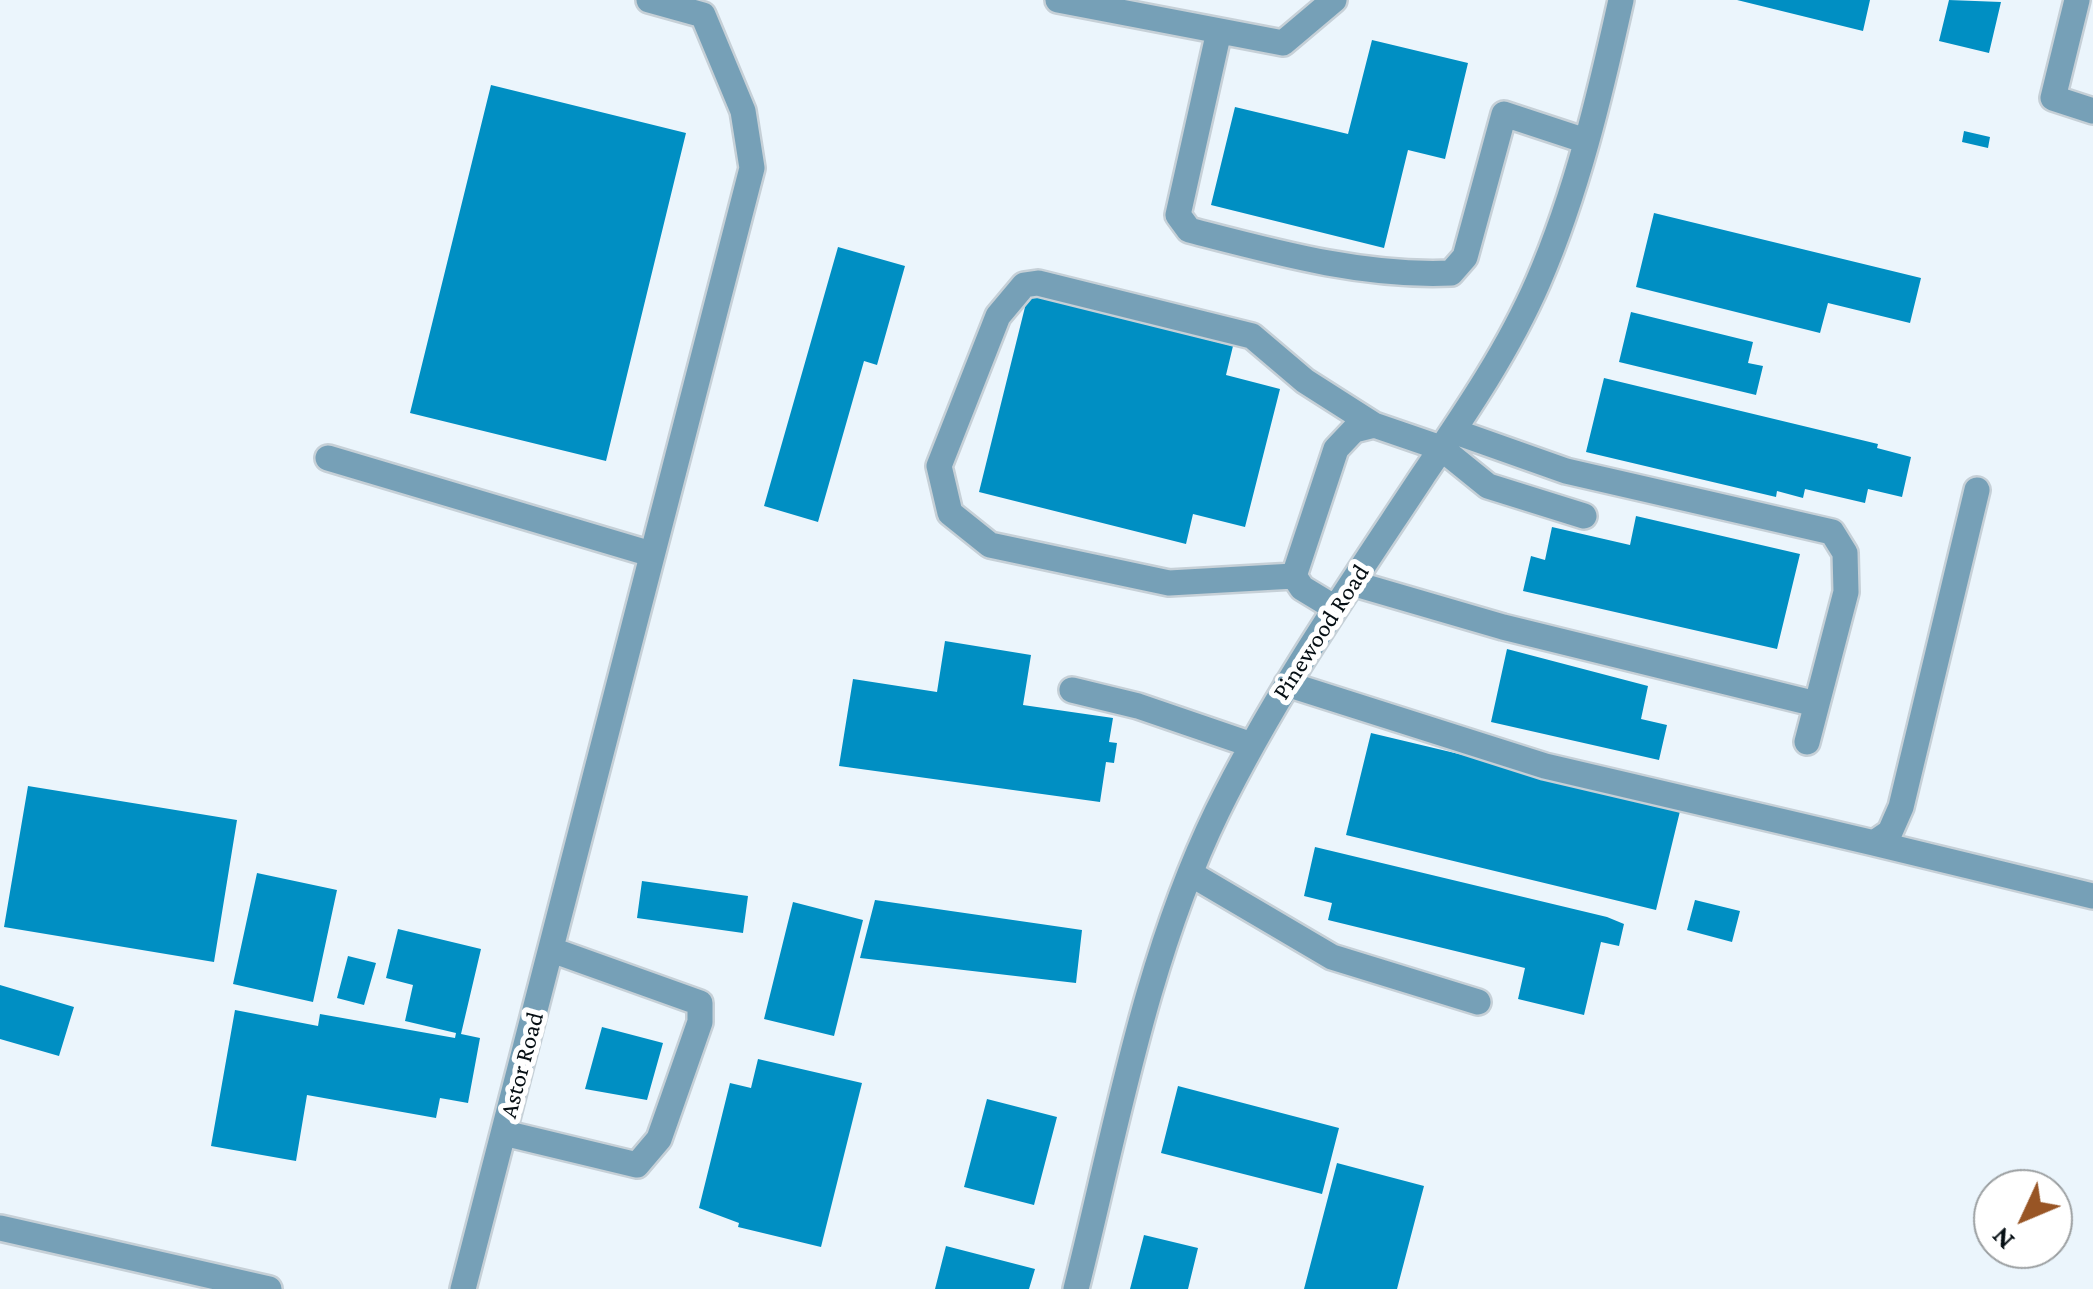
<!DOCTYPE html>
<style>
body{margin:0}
#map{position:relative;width:2093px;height:1289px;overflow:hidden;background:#ebf5fc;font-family:"Crimson Pro",serif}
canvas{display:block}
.north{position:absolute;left:1973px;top:1169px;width:100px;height:100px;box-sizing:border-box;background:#fff;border:2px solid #9b9fa1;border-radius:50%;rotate:226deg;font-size:28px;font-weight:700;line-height:40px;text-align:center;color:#060f14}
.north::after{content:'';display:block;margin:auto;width:35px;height:45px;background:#985525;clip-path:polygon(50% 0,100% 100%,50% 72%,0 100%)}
</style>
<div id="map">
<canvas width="2093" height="1289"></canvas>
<div class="north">N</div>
</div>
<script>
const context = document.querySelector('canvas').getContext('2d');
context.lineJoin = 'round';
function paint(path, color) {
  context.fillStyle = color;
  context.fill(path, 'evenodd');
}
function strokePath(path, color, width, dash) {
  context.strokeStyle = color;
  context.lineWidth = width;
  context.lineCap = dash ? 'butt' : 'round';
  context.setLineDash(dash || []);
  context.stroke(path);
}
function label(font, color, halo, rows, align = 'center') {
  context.font = font + ' "Crimson Pro",serif';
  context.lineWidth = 10;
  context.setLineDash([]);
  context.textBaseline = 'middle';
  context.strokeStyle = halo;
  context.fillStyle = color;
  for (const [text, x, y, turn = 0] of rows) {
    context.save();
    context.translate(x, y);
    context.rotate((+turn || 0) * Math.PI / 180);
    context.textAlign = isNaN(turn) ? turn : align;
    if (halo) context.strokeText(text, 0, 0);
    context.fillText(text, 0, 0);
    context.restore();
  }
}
const building = new Path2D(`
 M 1737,0 L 1870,0 L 1863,31 Z
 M 1949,0 L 2001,2 L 1989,53 L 1939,41 Z
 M 1372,40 L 1468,63 L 1445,159 L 1408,150 L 1384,248 L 1211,205 L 1235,107 L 1348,134 Z
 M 491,85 L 686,133 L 606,461 L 410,413 Z
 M 1964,131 L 1990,137 L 1988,148 L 1962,142 Z
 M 1654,213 L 1921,278 L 1910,323 L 1828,303 L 1820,333 L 1636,287 Z
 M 838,247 L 905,266 L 877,365 L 864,361 L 818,522 L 764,506 Z
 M 1028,295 L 1233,346 L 1226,375 L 1280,389 L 1245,527 L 1193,514 L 1186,544 L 979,492 Z
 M 1631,312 L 1753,342 L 1748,363 L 1763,366 L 1756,395 L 1619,362 Z
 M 1604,378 L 1878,444 L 1877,448 L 1911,457 L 1902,497 L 1868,489 L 1865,503 L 1805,489 L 1803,498 L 1777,491 L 1776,497 L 1586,452 Z
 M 1636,516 L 1800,554 L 1777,649 L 1523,591 L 1531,556 L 1545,560 L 1552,527 L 1630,545 Z
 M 945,641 L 1031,655 L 1023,705 L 1113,718 L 1109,742 L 1117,743 L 1114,763 L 1106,762 L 1100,802 L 839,766 L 853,679 L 937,692 Z
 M 1507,649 L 1648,686 L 1641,719 L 1667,725 L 1659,760 L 1491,722 Z
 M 1371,733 L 1681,807 L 1656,910 L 1346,835 Z
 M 28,786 L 237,820 L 214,962 L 4,927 Z
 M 1315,847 L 1607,917 L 1624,924 L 1619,946 L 1601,942 L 1584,1015 L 1518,999 L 1525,968 L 1328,920 L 1332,903 L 1304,896 Z
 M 257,873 L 337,890 L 313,1002 L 233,984 Z
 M 642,881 L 748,896 L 743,933 L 637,918 Z
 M 875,900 L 1082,930 L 1076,983 L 860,958 Z
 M 1695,900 L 1740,911 L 1732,942 L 1687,930 Z
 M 793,902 L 863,920 L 834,1036 L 764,1019 Z
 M 398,929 L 481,949 L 461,1034 L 480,1038 L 468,1103 L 440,1098 L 436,1118 L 307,1095 L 296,1161 L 211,1146 L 235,1010 L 318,1026 L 320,1014 L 455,1038 L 456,1033 L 405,1021 L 413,985 L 386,978 Z
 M 348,956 L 376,963 L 364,1005 L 337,998 Z
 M 0,985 L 74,1007 L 59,1056 L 0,1039 Z
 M 602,1027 L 663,1043 L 647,1100 L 585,1089 Z
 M 758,1059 L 862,1083 L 821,1247 L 738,1227 L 739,1223 L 699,1208 L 730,1083 L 751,1088 Z
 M 1178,1086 L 1339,1128 L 1322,1194 L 1161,1153 Z
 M 987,1099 L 1057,1117 L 1034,1205 L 964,1187 Z
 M 1337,1163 L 1424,1186 L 1397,1289 L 1304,1289 Z
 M 1144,1235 L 1198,1248 L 1188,1289 L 1130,1289 Z
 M 946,1246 L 1035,1269 L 1029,1289 L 935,1289 Z`);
const minor = new Path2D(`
 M 1058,0 L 1283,43 L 1334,0
 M 2077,0 L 2053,98 L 2093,111
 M 1219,31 L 1178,215 L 1189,230 C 1274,252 1363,277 1451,273 L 1465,257 L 1504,114 L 1586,141
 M 1453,431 L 1566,471 L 1832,532 L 1845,553 L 1846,592 L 1807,742
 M 328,458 L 651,554
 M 1294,576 L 1169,583 L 990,545 L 950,513 L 939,466 L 998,316 L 1024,285 L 1038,283 L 1252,336 L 1305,381 L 1374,425
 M 1352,583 L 1503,627 L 1816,704
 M 1335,608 L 1302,588 L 1294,576 L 1336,449 L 1354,430 L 1374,425 L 1441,448 L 1488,486 L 1584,516
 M 1287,684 L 1545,766 L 1874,843 L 1890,832 L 1901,807 L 1977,490
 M 1072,690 L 1138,706 L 1252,745
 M 1874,843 L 2093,896
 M 1191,874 L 1332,957 L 1478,1002
 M 504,1133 L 637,1165 L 659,1139 L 700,1022 L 700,1003 L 552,950
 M 0,1228 L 269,1289
 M 463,1289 L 752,168 L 743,111 L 703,15 L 649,0
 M 1076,1289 C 1116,1130 1145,960 1217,812 C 1275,694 1350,586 1422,477 C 1464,415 1508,351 1538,282 C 1577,192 1600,95 1621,0`);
const streetNames = [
 ["Pinewood Road",1321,632,-57],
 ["Astor Road",522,1065,-75]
];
paint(building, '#008fc3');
strokePath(minor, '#c6d0d7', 30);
strokePath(minor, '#76a0b7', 25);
label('25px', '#060f14', '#fff', streetNames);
</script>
